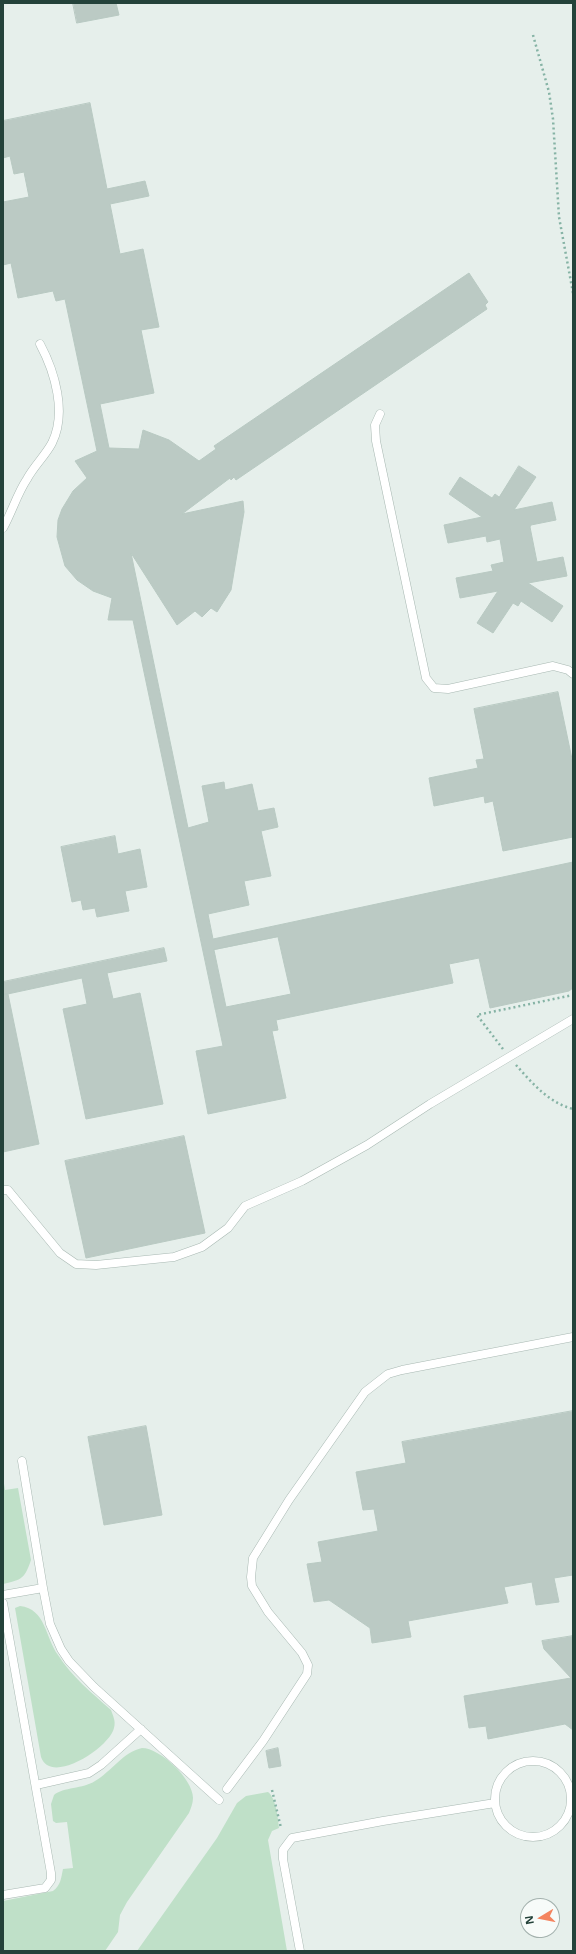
<!DOCTYPE html>
<style>
body{margin:0}
#map{position:relative;width:576px;height:1954px;overflow:hidden;background:#e6efeb;font-family:"Open Sans",sans-serif}
canvas{display:block}
.frame{position:absolute;inset:0;border:4px solid #24423a;pointer-events:none}
.north{position:absolute;left:520px;top:1898px;width:40px;height:40px;box-sizing:border-box;background:#f7fbf9;border:1px solid #a3b1ad;border-radius:50%;rotate:260deg;font-size:11px;font-weight:700;line-height:16px;text-align:center;color:#24423a}
.north::after{content:'';display:block;margin:auto;width:14px;height:18px;background:#f4845f;clip-path:polygon(50% 0,100% 100%,50% 72%,0 100%)}
</style>
<div id="map">
<canvas width="576" height="1954"></canvas>
<div class="frame"></div>
<div class="north">N</div>
</div>
<script>
const context = document.querySelector('canvas').getContext('2d');
context.lineJoin = 'round';
function paint(path, color) {
  context.fillStyle = color;
  context.fill(path, 'evenodd');
}
function strokePath(path, color, width, dash) {
  context.strokeStyle = color;
  context.lineWidth = width;
  context.lineCap = dash ? 'butt' : 'round';
  context.setLineDash(dash || []);
  context.stroke(path);
}
const green = new Path2D(`
 M 3,1477 L 5,1490 L 18,1488 L 31,1560 C 25,1578 22,1580 3,1584 Z
 M 20,1606 C 46,1609 45,1637 58,1655 C 72,1677 92,1693 111,1710 C 113,1716 116,1721 114,1728 C 110,1747 51,1786 41,1757 L 15,1608 Z
 M 142,1748 C 160,1748 193,1779 193,1798 C 193,1803 191,1808 189,1813 L 127,1902 L 120,1915 L 118,1932 L 105,1951 L 3,1951 L 3,1901 L 53,1891 C 61,1885 61,1878 63,1869 L 73,1868 L 67,1822 L 56,1823 L 53,1821 L 51,1804 L 54,1795 C 63,1787 83,1789 95,1781 C 111,1772 123,1752 142,1748 Z
 M 268,1792 C 276,1798 278,1818 279,1828 L 272,1831 L 268,1840 L 287,1951 L 137,1951 L 217,1838 L 237,1803 L 246,1796 Z`);
const building = new Path2D(`
 M 73,3 L 116,3 L 119,15 L 77,23 Z
 M 90,103 L 107,189 L 145,181 L 149,196 L 110,204 L 120,254 L 143,249 L 159,327 L 141,330 L 154,393 L 100,404 L 109,448 L 139,449 L 143,430 L 169,440 L 199,461 L 216,449 L 214,446 L 469,273 L 488,302 L 485,305 L 487,309 L 236,480 L 234,477 L 231,480 L 230,478 L 182,514 L 243,501 L 244,512 L 231,590 L 217,612 L 211,608 L 202,617 L 195,611 L 177,625 L 131,553 L 188,828 L 209,822 L 202,786 L 224,782 L 225,790 L 252,784 L 258,811 L 274,808 L 278,827 L 261,831 L 271,876 L 244,881 L 249,905 L 208,914 L 213,939 L 573,862 L 573,988 L 569,991 L 490,1008 L 479,958 L 449,964 L 453,983 L 276,1020 L 278,1030 L 272,1031 L 286,1098 L 208,1114 L 196,1051 L 223,1046 L 133,620 L 108,620 L 112,598 L 93,591 L 77,580 L 65,566 L 57,537 L 58,520 L 62,509 L 73,491 L 87,478 L 75,461 L 97,451 L 65,299 L 56,301 L 53,291 L 18,298 L 11,263 L 3,265 L 3,202 L 29,197 L 24,172 L 14,174 L 10,156 L 3,158 L 3,121 ZM 278,937 L 291,994 L 226,1007 L 214,950 Z
 M 519,466 L 536,477 L 514,510 L 552,502 L 556,520 L 531,525 L 530,527 L 537,562 L 563,557 L 567,576 L 528,583 L 563,606 L 552,622 L 521,601 L 518,606 L 513,603 L 493,633 L 477,623 L 498,591 L 460,598 L 456,578 L 493,571 L 491,565 L 504,562 L 500,539 L 487,542 L 486,536 L 448,543 L 444,525 L 482,517 L 449,494 L 460,477 L 492,498 L 495,494 L 499,497 Z
 M 558,692 L 573,764 L 573,837 L 503,851 L 493,801 L 485,803 L 484,796 L 434,806 L 429,778 L 478,768 L 476,760 L 484,759 L 474,709 Z
 M 115,836 L 118,854 L 140,849 L 147,887 L 125,891 L 129,911 L 97,917 L 95,908 L 83,910 L 81,900 L 72,902 L 61,847 Z
 M 164,948 L 167,961 L 107,973 L 113,999 L 140,993 L 163,1104 L 86,1119 L 63,1009 L 87,1004 L 82,978 L 3,995 L 3,982 Z
 M 8,994 L 39,1144 L 3,1152 L 3,995 Z
 M 184,1136 L 205,1233 L 86,1258 L 65,1161 Z
 M 573,1411 L 573,1575 L 554,1578 L 559,1602 L 536,1605 L 532,1582 L 504,1587 L 508,1603 L 408,1621 L 411,1637 L 372,1643 L 370,1628 L 329,1600 L 314,1602 L 307,1564 L 322,1562 L 318,1542 L 378,1531 L 374,1509 L 363,1510 L 356,1472 L 406,1463 L 402,1442 Z
 M 146,1426 L 162,1515 L 104,1525 L 88,1437 Z
 M 573,1636 L 573,1730 L 565,1724 L 488,1739 L 486,1726 L 469,1728 L 464,1696 L 571,1678 L 544,1649 L 542,1641 Z
 M 278,1748 L 281,1766 L 269,1768 L 266,1751 Z`);
const path = new Path2D(`
 M 533,35 L 549,92 L 553,119 L 559,217 L 573,293
 M 503,1049 L 477,1015 L 573,995
 M 516,1065 C 532,1083 549,1103 573,1109
 M 272,1790 L 281,1828`);
const lane = new Path2D(`
 M 380,414 L 375,425 L 376,441 L 426,678 L 434,688 L 448,689 L 553,666 L 568,670 L 573,674
 M 3,528 C 12,512 17,494 27,479 C 34,466 45,456 52,443 C 67,413 55,372 40,344
 M 3,1190 L 8,1190 L 60,1253 L 76,1264 L 96,1265 L 174,1257 L 202,1247 L 228,1228 L 245,1206 L 302,1181 L 367,1145 L 430,1104 L 573,1019
 M 22,1461 L 43,1588
 M 3,1595 L 43,1588 L 50,1624 L 61,1649 L 69,1661 L 94,1687 L 219,1800
 M 3,1603 L 51,1873 L 51,1880 L 45,1888 L 3,1895
 M495 1799a38 38 0 1 1 76 0a38 38 0 1 1-76 0Z
 M 36,1785 L 89,1773 L 101,1765 L 141,1729
 M 227,1789 L 263,1741 L 307,1674 L 308,1665 L 302,1653 L 268,1612 L 252,1586 L 251,1577 L 253,1558 L 289,1500 L 365,1392 L 388,1374 L 402,1370 L 573,1337
 M 300,1951 L 283,1859 L 283,1850 L 292,1838 L 383,1821 L 495,1803`);
paint(green, '#bfe0c8');
paint(building, '#bbcac4');
strokePath(building, '#b8c9c2', 1);
strokePath(lane, '#a8b8b2', 9);
strokePath(path, '#86b3a5', 2.5, [2, 3]);
strokePath(lane, '#fff', 8);
</script>
